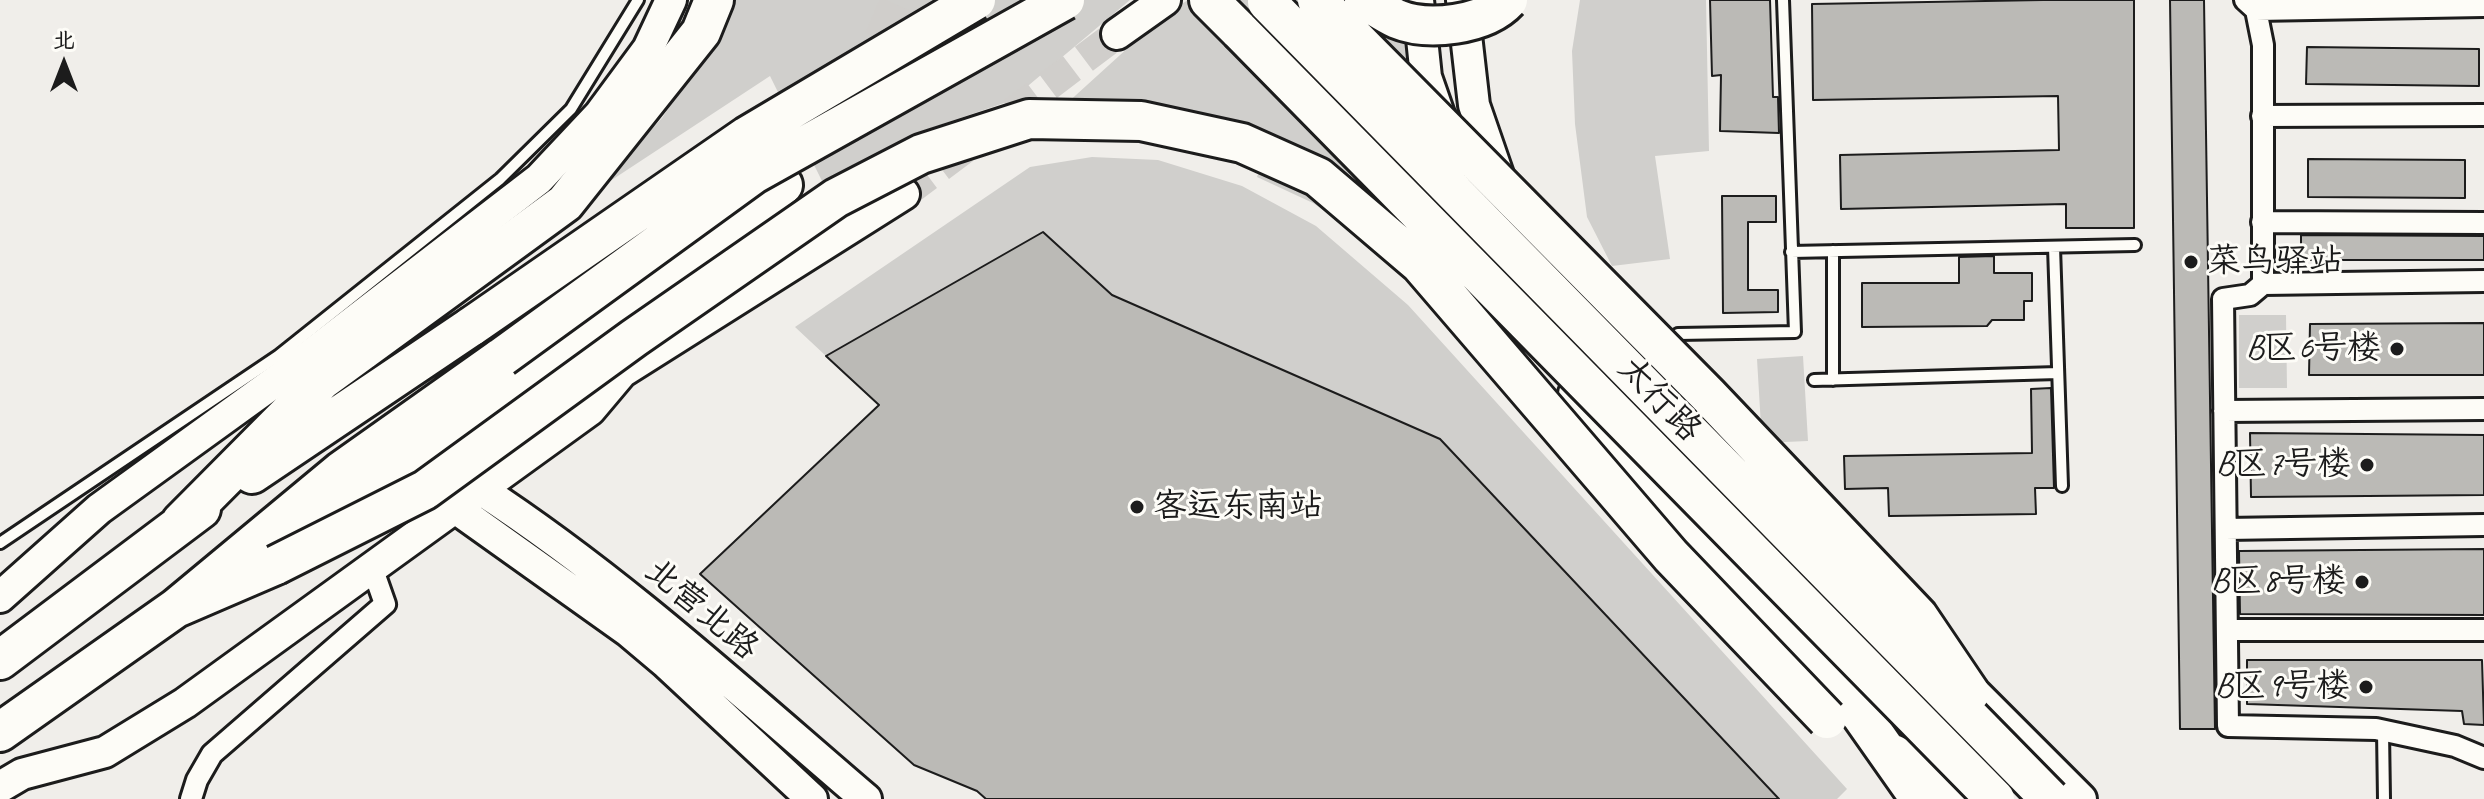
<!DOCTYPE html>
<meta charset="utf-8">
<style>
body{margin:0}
#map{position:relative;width:2484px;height:799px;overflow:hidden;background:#f0eeea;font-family:Caveat,"LXGW WenKai TC",sans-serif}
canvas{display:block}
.north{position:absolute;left:24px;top:24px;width:80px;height:80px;-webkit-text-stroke:6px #fdfcf7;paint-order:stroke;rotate:0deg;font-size:22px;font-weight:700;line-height:32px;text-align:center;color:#1c1c1c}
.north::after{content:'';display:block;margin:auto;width:28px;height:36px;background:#1c1c1c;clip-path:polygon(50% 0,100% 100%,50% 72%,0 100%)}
</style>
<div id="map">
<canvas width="2484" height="799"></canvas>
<div class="north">北</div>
</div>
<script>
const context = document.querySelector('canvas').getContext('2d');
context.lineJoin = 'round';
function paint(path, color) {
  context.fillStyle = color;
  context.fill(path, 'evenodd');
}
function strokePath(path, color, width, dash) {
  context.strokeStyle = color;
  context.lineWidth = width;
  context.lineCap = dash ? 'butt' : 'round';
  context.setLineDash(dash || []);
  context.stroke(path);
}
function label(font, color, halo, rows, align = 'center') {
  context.font = font + ' Caveat,"LXGW WenKai TC",sans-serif';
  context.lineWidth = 6;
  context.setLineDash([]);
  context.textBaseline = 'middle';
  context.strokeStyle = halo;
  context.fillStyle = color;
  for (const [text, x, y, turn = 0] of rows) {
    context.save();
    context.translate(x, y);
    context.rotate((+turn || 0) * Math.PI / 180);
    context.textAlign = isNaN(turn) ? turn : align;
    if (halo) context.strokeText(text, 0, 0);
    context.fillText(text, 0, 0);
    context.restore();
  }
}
const green = new Path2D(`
 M 731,0 L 1130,0 L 1010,101 L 925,130 L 822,181 L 770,76 L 595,191 L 662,118 L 717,35 Z
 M 1188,0 L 1421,0 L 1415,77 L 1421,292 L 1356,233 L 1313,203 L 1257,177 L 1269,136 L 1167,107 L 1065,105 L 1163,16 Z
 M 1580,0 L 1706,0 L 1709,151 L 1655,156 L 1670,259 L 1612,266 L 1587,217 L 1575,124 L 1572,51 Z
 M 1092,157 L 1158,160 L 1242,186 L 1316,226 L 1408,305 L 1847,789 L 1837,799 L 1779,799 L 1440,439 L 1112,295 L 1043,232 L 826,356 L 795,327 L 1030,167 Z
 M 2239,315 L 2286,315 L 2287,388 L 2239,388 Z
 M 1803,356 L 1808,441 L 1762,443 L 1757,359 Z`);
const building = new Path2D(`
 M 1710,0 L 1770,0 L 1773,97 L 1778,97 L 1779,133 L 1720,131 L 1721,75 L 1712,76 Z
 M 2043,0 L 2134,0 L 2134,228 L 2066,228 L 2066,204 L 1841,209 L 1840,155 L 2059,150 L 2058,96 L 1813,100 L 1812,4 Z
 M 2170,0 L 2204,0 L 2215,729 L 2180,729 Z
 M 2307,47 L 2479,49 L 2479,86 L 2306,84 Z
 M 2308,159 L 2465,160 L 2465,198 L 2308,197 Z
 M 1722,196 L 1776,196 L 1776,222 L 1748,222 L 1748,290 L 1778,290 L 1778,312 L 1723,313 Z
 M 1043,232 L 1112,295 L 1440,439 L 1779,799 L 986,799 L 977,791 L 914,765 L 700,574 L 879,405 L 826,356 Z
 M 2301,235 L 2484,236 L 2484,260 L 2301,260 Z
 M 1994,256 L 1994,273 L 2032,273 L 2032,301 L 2024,301 L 2024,320 L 1992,320 L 1987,326 L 1862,327 L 1862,283 L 1959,283 L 1959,257 Z
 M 2484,323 L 2484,375 L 2309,375 L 2310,324 Z
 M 2051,388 L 2054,488 L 2035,488 L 2036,514 L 1889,516 L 1888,488 L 1845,489 L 1844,456 L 2032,453 L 2031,389 Z
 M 2250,433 L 2484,435 L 2484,495 L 2251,497 Z
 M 2484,549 L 2484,615 L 2240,614 L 2239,551 Z
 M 2247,660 L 2482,660 L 2484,725 L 2464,724 L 2462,711 L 2247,704 Z`);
const secondaryTunnel = new Path2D(`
 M 904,194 L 1117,34`);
const highwayTunnel = new Path2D(`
 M 822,135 L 865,83 L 900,0`);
const lane = new Path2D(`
 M 2054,247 L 2062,486
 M 1833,251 L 1833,380
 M 1791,252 L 2135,245
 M 1667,341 L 1678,334 L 1795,332 L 1783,0
 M 1814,380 L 2058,373
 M 0,543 L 278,356 L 500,179 L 571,109 L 638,0
 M 2383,731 L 2384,799`);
const street = new Path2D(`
 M 2245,0 L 2256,10 L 2263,45 L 2263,284 L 2250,295 L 2223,299 L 2228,726 L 2376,729 L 2455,746 L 2484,758
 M 2256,10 L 2484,6
 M 2262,116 L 2484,115
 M 2262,222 L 2484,223
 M 2263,284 L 2484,281
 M 2224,411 L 2484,409
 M 2226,529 L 2484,525
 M 2227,630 L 2484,630
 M 191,799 L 197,780 L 212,754 L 385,604 L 372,567`);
const secondary = new Path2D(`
 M 1418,0 L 1426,77 L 1442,123
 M 1462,0 L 1474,105 L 1513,218 L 1564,284
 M 1117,34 L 1165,0
 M 480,489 C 618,579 741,692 866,799
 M 454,507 L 628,631 L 666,663 L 812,799
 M 0,597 L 99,509 L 287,373 L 539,179 L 600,114 L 648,49 L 671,0
 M 1958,676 L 2081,799
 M 0,787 L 22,774 L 105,752 L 185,703 L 590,410 L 622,372 L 904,194`);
const highway = new Path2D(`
 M 1209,0 L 1240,31
 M 1578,394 L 1729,573 L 1861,715 L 1920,799
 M 252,474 L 472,326
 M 181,522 L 321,381 L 565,203 L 701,32 L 714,0
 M 176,608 L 276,565 L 410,461 L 695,257 L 783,185
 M 0,660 L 201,509
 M 0,732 L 176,608 L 341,471 L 502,357
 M 1893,754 L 1958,788`);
const highwayBridge = new Path2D(`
 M 1317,0 L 1708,395 L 1918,616 L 1970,693
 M 1364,0 C 1375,6 1386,14 1397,19 C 1428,32 1485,25 1508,0
 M 1267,2 L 2050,799
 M 1240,31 L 1995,799
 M 472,326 L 747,136 L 976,0
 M 502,357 L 754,174 L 1065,0
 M 276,565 L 425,490 L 634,338 L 836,198 L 921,154 L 1029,119 L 1141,121 L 1242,143 L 1318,177 L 1420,264 L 1671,556 L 1827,719`);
const markers = [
 [2191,262,8,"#1c1c1c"],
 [2397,349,8,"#1c1c1c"],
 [2367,465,8,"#1c1c1c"],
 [1137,507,8,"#1c1c1c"],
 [2362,582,8,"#1c1c1c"],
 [2366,687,8,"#1c1c1c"]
];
const poiNames = [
 ["菜鸟驿站",2207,262,"left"],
 ["B区6号楼",2381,349],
 ["B区7号楼",2351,465],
 ["客运东南站",1153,507,"left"],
 ["B区8号楼",2346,582],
 ["B区9号楼",2350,687]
];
const streetNames = [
 ["太行路",1659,400,46],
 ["北营北路",701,610,40]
];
paint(green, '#d0cfcc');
paint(building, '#bbbab6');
strokePath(building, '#1c1c1c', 2);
strokePath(secondaryTunnel, '#d0cecb', 30, [30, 15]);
strokePath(highwayTunnel, '#d0cecb', 38, [38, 19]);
strokePath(lane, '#1c1c1c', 16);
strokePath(street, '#1c1c1c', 26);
strokePath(secondary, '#1c1c1c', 36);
strokePath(highway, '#1c1c1c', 44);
strokePath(lane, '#fdfcf7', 10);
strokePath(street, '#fdfcf7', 20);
strokePath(secondary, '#fdfcf7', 30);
strokePath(highway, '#fdfcf7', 38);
strokePath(highwayBridge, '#1c1c1c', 44, []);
strokePath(highwayBridge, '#fdfcf7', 38);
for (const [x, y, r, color] of markers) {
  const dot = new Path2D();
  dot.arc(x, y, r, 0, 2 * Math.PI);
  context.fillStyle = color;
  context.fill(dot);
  strokePath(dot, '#fdfcf7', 3);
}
label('34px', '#1c1c1c', '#fdfcf7', poiNames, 'right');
label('34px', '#1c1c1c', '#fdfcf7', streetNames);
</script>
